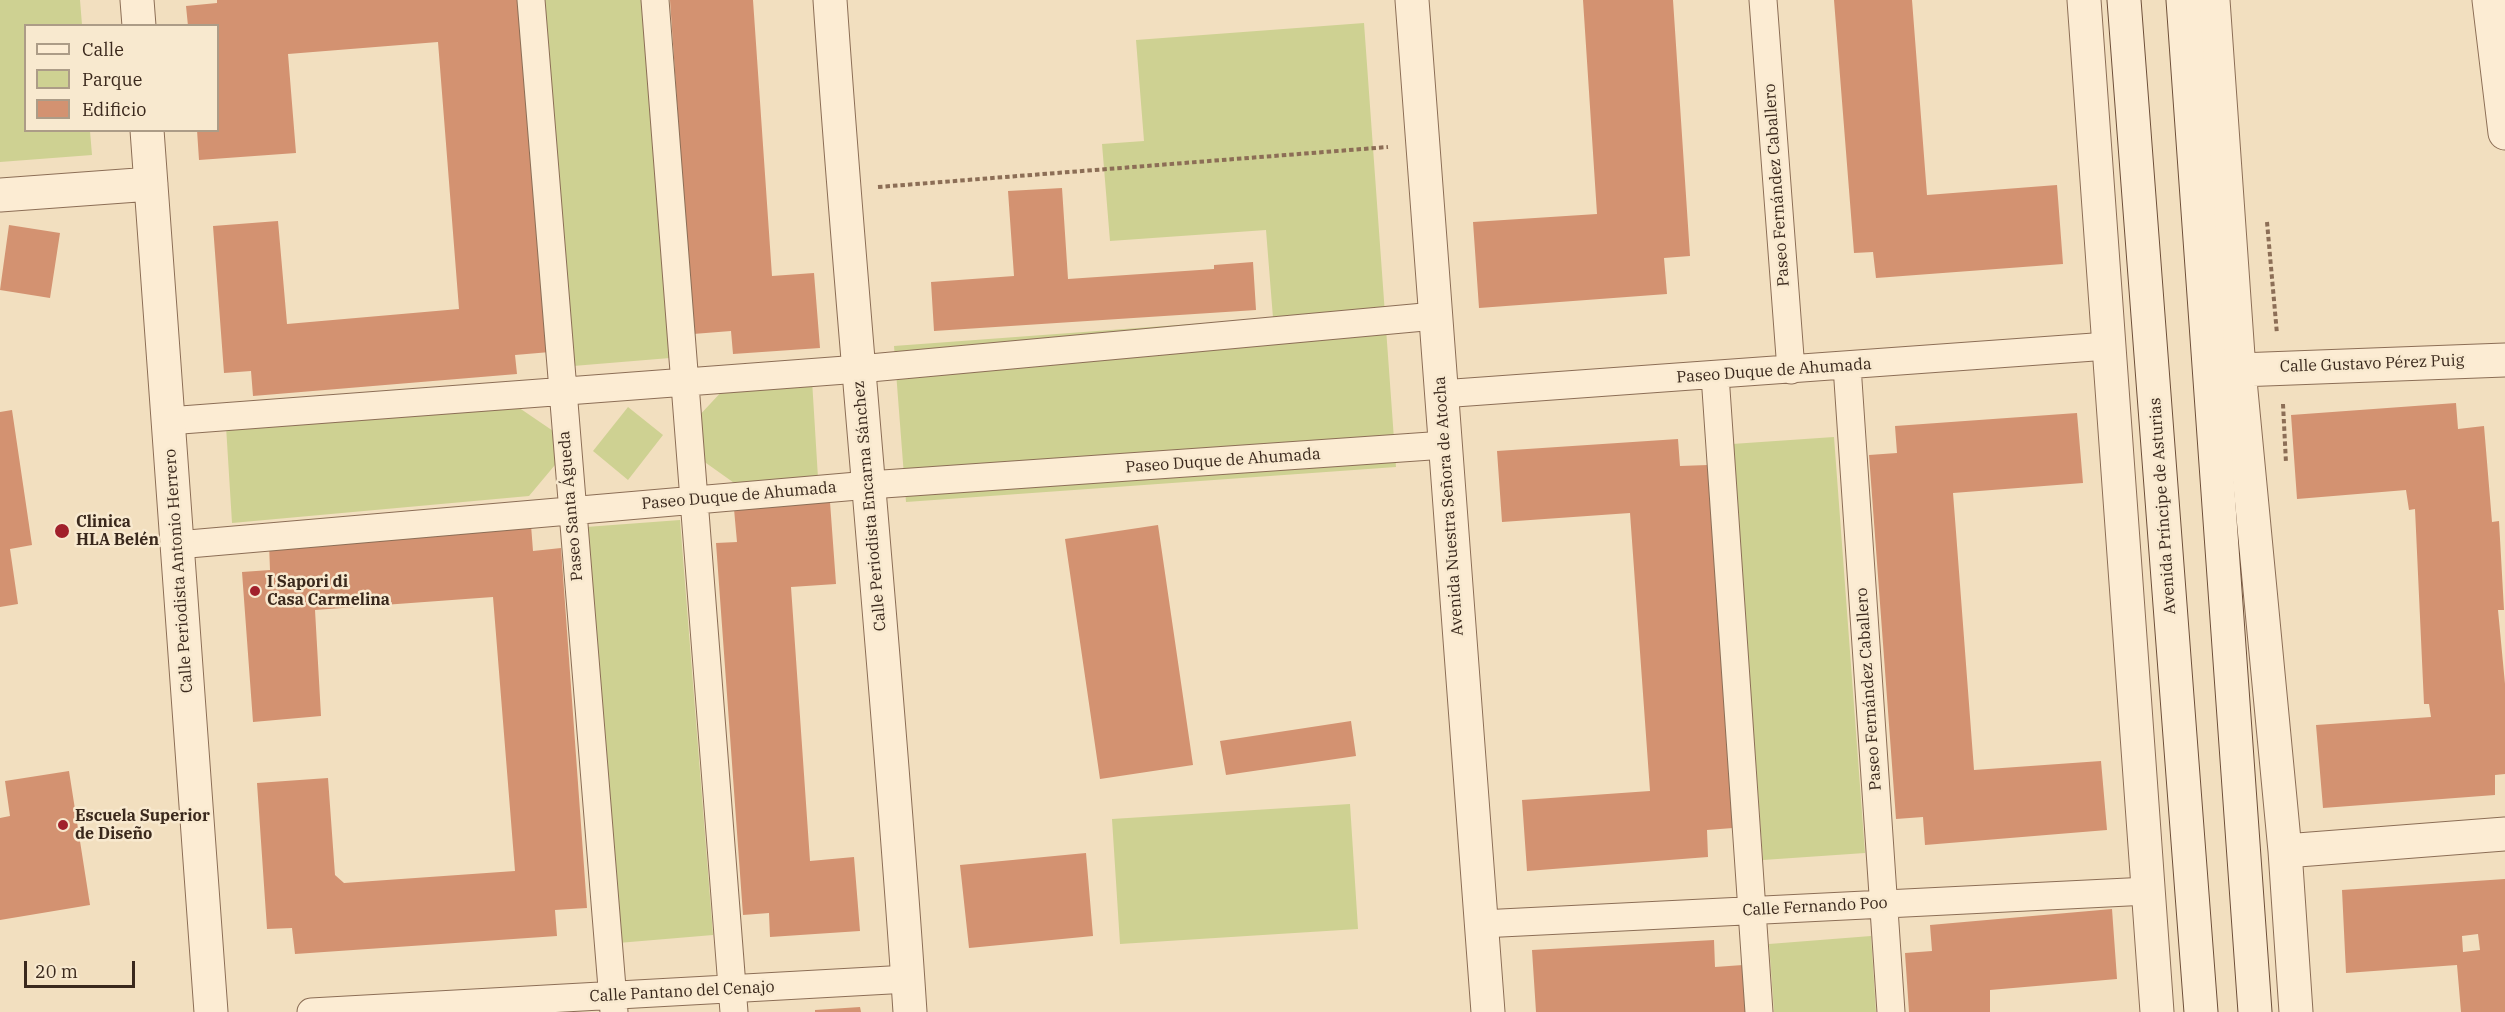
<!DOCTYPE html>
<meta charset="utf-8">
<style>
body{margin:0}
#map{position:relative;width:2505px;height:1012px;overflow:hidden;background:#f2dfbf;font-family:"IBM Plex Serif",serif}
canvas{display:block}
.legend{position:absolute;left:24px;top:24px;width:195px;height:108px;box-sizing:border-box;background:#f8e9cf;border:2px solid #ac9c87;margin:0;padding:8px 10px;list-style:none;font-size:18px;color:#3a281c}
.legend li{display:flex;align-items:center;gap:12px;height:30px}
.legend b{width:30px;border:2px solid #ac9c87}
.scale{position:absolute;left:24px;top:961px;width:111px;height:27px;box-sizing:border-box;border:3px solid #3a281c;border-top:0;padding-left:8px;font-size:18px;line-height:21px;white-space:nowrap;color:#3a281c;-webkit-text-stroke:4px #f8e9cf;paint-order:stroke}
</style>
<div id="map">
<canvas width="2505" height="1012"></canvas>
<ul class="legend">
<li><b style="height:8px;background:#fcecd3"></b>Calle</li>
<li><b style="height:16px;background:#ced192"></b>Parque</li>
<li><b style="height:16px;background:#d39271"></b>Edificio</li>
</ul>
<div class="scale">20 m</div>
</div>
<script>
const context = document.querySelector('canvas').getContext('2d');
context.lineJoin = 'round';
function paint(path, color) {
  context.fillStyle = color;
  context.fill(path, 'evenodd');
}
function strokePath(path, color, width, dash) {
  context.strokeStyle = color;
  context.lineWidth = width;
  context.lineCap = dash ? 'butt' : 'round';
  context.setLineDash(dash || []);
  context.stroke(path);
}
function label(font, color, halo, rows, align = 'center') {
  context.font = font + ' "IBM Plex Serif",serif';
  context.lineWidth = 5;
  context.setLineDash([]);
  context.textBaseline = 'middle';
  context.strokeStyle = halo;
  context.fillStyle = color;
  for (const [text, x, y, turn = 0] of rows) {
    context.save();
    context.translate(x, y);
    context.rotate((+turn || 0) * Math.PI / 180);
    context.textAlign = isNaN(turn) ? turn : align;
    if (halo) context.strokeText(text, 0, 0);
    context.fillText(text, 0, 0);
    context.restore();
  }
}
const green = new Path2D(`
 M 0,0 L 80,0 L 82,25 L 26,26 L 26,130 L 90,131 L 92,155 L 0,162 Z
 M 545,0 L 642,0 L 670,358 L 573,366 Z
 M 1364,23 L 1396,467 L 906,502 L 894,346 L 1273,318 L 1266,230 L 1110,241 L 1102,144 L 1144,141 L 1136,40 Z
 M 812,380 L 818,478 L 737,485 L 699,458 L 696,419 L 725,388 Z
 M 512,403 L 559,435 L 560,459 L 529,496 L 232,523 L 226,426 Z
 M 628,407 L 663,435 L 628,480 L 593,451 Z
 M 1834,437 L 1865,853 L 1763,860 L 1732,444 Z
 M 680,520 L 713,935 L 618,943 L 586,527 Z
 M 1350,804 L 1358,929 L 1120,944 L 1112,819 Z
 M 1871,936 L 1876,1012 L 1774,1012 L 1769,944 Z`);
const building = new Path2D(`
 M 217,0 L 521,0 L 550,352 L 515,355 L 517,374 L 253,396 L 251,371 L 224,373 L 213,226 L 278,221 L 287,324 L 459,309 L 438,42 L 288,54 L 296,153 L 199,160 L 197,130 L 218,130 L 218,26 L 188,26 L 186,6 L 217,3 Z
 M 670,0 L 753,0 L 772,276 L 814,273 L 820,348 L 733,354 L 731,331 L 693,334 Z
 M 1583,0 L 1673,0 L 1690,256 L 1664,258 L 1667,294 L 1479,308 L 1473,222 L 1597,214 Z
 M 1834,0 L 1912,0 L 1927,195 L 2057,185 L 2063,264 L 1876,278 L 1873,252 L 1854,253 Z
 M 1062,188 L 1068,279 L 1214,269 L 1214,265 L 1253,262 L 1256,310 L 934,331 L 931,282 L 1014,276 L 1008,191 Z
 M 9,225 L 60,233 L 50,298 L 0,290 Z
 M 2456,403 L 2458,429 L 2484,426 L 2492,522 L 2499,521 L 2504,610 L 2498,610 L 2505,684 L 2505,774 L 2495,775 L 2495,795 L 2323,808 L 2316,725 L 2431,717 L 2429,704 L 2424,704 L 2415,509 L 2409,510 L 2406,490 L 2297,499 L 2291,415 Z
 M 12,410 L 32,545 L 10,549 L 18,604 L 0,607 L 0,412 Z
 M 2077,413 L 2083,483 L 1953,493 L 1956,532 L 1974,770 L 2101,761 L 2107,830 L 1925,845 L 1923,817 L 1896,819 L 1869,455 L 1897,453 L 1895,426 Z
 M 1678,439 L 1680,466 L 1708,465 L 1733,828 L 1707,830 L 1708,857 L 1527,871 L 1522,800 L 1650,791 L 1630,513 L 1502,522 L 1497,451 Z
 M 830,502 L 836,584 L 791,587 L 810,861 L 854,857 L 860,931 L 770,937 L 769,913 L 743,915 L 716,543 L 737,542 L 734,509 Z
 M 531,525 L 533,551 L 561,548 L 587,908 L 555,910 L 557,936 L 295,954 L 292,928 L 267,929 L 257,783 L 328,778 L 335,875 L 344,883 L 515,871 L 493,597 L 315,610 L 321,716 L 253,722 L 242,572 L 270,570 L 269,543 Z
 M 1158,525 L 1193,765 L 1100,779 L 1065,539 Z
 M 1351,721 L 1356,756 L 1226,775 L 1220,741 Z
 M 69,771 L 90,905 L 0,920 L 0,818 L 10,816 L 5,781 Z
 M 1086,853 L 1093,936 L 969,948 L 960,865 Z
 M 2505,879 L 2505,1012 L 2461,1012 L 2457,965 L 2346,973 L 2342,890 ZM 2478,934 L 2480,950 L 2463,952 L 2462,936 Z
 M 2112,909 L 2117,979 L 1990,990 L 1990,1012 L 1909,1012 L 1905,953 L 1932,951 L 1930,925 Z
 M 1714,940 L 1715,967 L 1743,965 L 1746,1012 L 1536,1012 L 1532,950 Z
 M 860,1007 L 861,1012 L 815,1012 L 815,1010 Z`);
const path = new Path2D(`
 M 878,187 L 1388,147
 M 2267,222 L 2277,334
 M 2283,404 L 2286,463`);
const pedestrian = new Path2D(`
 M 531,0 L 614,1012
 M 655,0 L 734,1012
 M 1763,0 L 1791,370
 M 1847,366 L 1891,1012
 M 1715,375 L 1759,1012
 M 1441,394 L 2108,346
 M 168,421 L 859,369 L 1435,316
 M 177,545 L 869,485 L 1445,445
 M 1481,924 L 2148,891
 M 311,1012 L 908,979`);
const minor = new Path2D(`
 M 137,0 L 139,26
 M 830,0 C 853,338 888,674 910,1012
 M 1412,0 L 1488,1012
 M 2084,0 L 2157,1012
 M 2213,0 L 2239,370 L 2285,851 L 2296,1012
 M 2489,0 L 2505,133
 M 147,130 L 211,1012
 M 0,195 L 151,184
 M 2239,370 L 2505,360
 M 2285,851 L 2505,834`);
const secondary = new Path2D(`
 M 2124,0 L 2201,1012
 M 2183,0 L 2255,1012`);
const markers = [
 [62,531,8,"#a1202b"],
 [255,591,6,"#a1202b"],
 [63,825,6,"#a1202b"]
];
const streetNames = [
 ["Paseo Fernández Caballero",1777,185,-94],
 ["Calle Gustavo Pérez Puig",2372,364,-2],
 ["Paseo Duque de Ahumada",1774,371,-4],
 ["Paseo Duque de Ahumada",1223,461,-4],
 ["Paseo Duque de Ahumada",739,496,-5],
 ["Paseo Santa Águeda",571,506,-95],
 ["Calle Periodista Encarna Sánchez",870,506,-95],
 ["Avenida Nuestra Señora de Atocha",1449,506,-94],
 ["Avenida Príncipe de Asturias",2163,506,-94],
 ["Calle Periodista Antonio Herrero",179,571,-94],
 ["Paseo Fernández Caballero",1869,689,-94],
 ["Calle Fernando Poo",1815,907,-3],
 ["Calle Pantano del Cenajo",682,992,-3]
];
const poiNames = [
 ["Clinica",76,522],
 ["HLA Belén",76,540],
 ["I Sapori di",267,582],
 ["Casa Carmelina",267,600],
 ["Escuela Superior",75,816],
 ["de Diseño",75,834]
];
paint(green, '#ced192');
paint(building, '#d39271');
strokePath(pedestrian, '#8c6e56', 29);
strokePath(minor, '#8c6e56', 35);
strokePath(secondary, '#6e4f39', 35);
strokePath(path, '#8c6e56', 4, [4.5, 3]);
strokePath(pedestrian, '#fcecd3', 27);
strokePath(minor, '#fcecd3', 33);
strokePath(secondary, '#fcecd3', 33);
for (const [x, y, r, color] of markers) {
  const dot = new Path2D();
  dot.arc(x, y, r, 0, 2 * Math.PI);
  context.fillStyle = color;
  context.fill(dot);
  strokePath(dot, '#f8e9cf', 2);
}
label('16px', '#3a281c', '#f8e9cf', streetNames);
label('bold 16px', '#3a281c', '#f8e9cf', poiNames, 'left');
</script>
